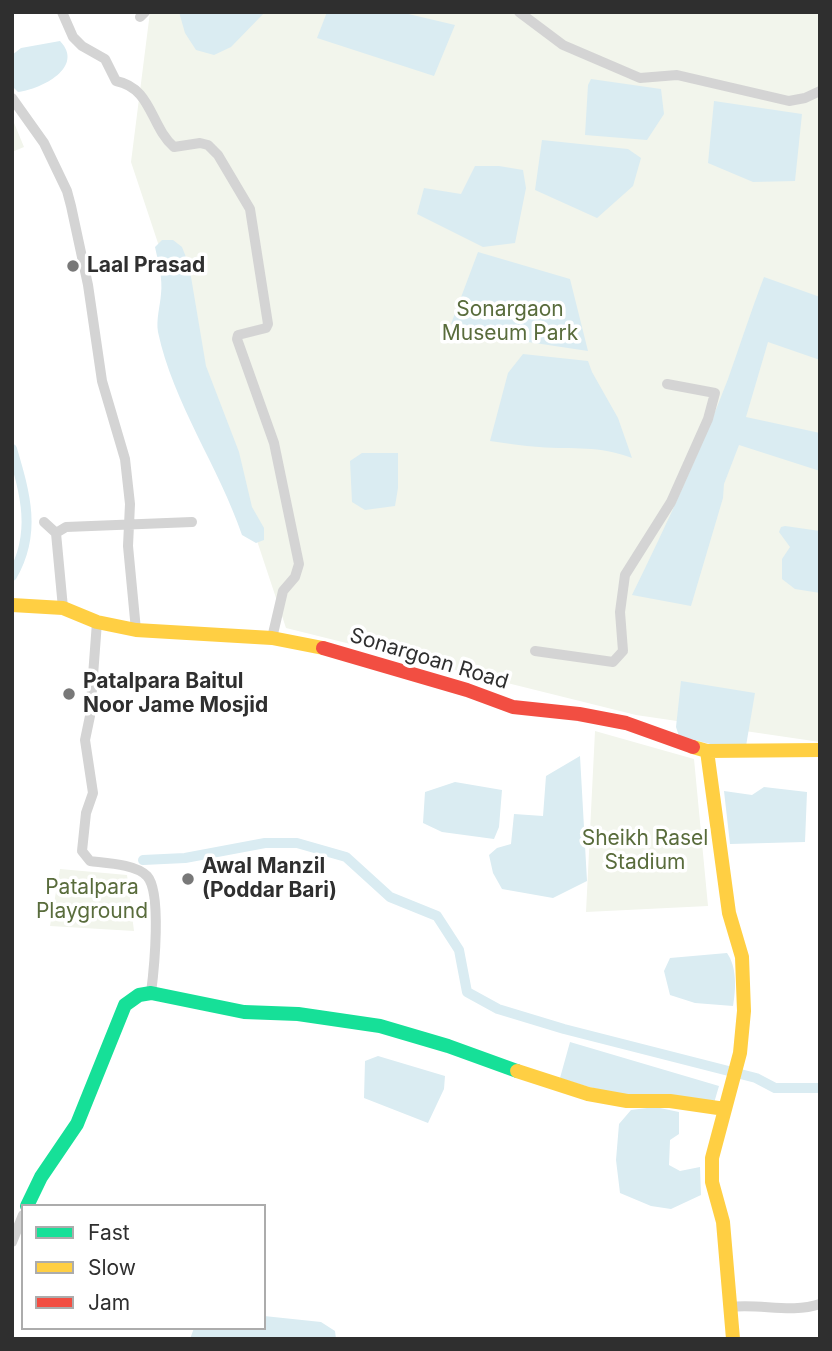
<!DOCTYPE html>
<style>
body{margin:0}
#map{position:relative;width:832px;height:1351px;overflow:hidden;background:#fff;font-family:Inter,sans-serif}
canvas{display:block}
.frame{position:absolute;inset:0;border:14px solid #2f2f2f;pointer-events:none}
.legend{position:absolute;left:21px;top:1204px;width:245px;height:126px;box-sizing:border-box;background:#fff;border:2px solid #acacac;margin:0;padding:9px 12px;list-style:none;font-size:21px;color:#2f2f2f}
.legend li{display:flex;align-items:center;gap:14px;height:35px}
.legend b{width:35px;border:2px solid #acacac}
</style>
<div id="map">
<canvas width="832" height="1351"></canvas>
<div class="frame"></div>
<ul class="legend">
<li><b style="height:9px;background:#16e098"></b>Fast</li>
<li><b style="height:9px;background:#ffcf43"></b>Slow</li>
<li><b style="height:9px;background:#f24e42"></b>Jam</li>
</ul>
</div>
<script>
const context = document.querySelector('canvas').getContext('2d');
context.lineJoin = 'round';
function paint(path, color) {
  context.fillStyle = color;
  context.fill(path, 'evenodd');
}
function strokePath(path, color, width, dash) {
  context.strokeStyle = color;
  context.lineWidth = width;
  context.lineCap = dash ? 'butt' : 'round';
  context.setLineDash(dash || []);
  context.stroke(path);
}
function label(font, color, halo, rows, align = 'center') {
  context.font = font + ' Inter,sans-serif';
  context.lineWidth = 7;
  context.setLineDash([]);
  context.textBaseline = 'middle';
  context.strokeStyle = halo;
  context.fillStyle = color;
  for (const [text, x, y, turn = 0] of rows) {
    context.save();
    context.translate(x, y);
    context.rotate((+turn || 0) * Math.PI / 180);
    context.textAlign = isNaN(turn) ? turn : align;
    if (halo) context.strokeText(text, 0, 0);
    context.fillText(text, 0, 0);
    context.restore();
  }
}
const green = new Path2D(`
 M 150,12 L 820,12 L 820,742 L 636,715 L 286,628 L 131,162 Z
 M 12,118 L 24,147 L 12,152 Z
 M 595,731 L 694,759 L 708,906 L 586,912 Z
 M 60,869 L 127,875 L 134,931 L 50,926 Z`);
const water = new Path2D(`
 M 179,12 L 265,12 L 231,47 L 214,55 L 196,50 L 185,33 Z
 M 327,12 L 400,12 L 455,25 L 434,76 L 317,38 Z
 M 60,41 C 85,67 42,89 18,92 L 12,86 L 12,55 L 21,48 Z
 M 591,79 L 661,89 L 664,114 L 647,140 L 585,135 L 588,85 Z
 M 714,101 L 802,114 L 795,181 L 753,182 L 708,163 Z
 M 542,140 L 628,149 L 641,158 L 633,186 L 597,218 L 535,190 Z
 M 475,166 L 499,166 L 523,170 L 526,188 L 515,243 L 483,247 L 417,214 L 424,188 L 461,194 Z
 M 162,240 L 173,240 L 182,247 L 189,265 L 206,366 L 239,452 L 252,507 L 264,528 L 264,540 L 256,543 L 242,535 C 219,467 173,403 158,332 C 156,319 160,307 161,294 C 163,279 158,261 155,247 Z
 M 478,252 L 570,279 L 588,351 L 515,340 L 451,324 Z
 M 764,277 L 820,297 L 820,360 L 768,342 L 746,417 L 820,433 L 820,471 L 739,445 L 724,484 L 723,498 L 691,606 L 632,595 C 667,524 700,452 728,379 C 740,345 751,311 764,277 Z
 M 523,354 L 588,361 L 592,372 L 618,418 L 632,458 C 598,445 575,450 539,447 C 523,446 506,443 490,441 L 508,373 Z
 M 362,453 L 398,453 L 398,488 L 395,506 L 365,510 L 352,502 L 350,461 Z
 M 785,526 L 820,531 L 820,593 L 795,589 L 782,579 L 782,559 L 790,547 L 779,532 L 781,527 Z
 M 681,681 L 755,693 L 746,746 L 710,744 L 679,736 L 676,727 Z
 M 580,756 L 587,881 L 553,898 L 502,889 L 493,873 L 489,855 L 497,848 L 511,844 L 514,814 L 543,816 L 546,776 Z
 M 455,782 L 502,790 L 499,827 L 494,839 L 442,832 L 423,823 L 425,792 Z
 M 764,787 L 807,792 L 805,842 L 730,844 L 724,791 L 752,795 Z
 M 727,953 C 737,967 736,989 733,1006 L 695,1003 L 670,995 L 664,971 L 670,958 Z
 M 570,1042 L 719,1086 L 714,1103 C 657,1098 614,1097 560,1078 Z
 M 378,1056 L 445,1076 L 444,1089 L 428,1123 L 364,1098 L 365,1061 Z
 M 655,1107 L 679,1112 L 679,1134 L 670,1140 L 669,1165 L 680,1171 L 700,1167 L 701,1195 L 671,1209 L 651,1206 L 620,1193 L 616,1160 L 619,1124 L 631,1110 Z
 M 264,1316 L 321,1322 L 335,1331 L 336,1339 L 190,1339 L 194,1328 L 264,1328 Z`);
const canal = new Path2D(`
 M 12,449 C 25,493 37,533 12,576
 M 143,860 L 185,858 L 265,843 L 297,843 L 346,857 L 390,897 L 437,916 L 459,950 L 467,992 L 498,1009 L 564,1029 L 756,1078 L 775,1088 L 820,1088`);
const street = new Path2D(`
 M 62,12 L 73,37 L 82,46 L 105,59 L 116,81 C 152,88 150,126 174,147 L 200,143 L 208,145 L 218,155 L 250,209 L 268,324 L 266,328 L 238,335 L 237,339 L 274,443 L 299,564 L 295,577 L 283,591 L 272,638
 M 519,12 L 563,45 L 640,78 L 677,75 L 789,101 L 805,98 L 820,91
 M 140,17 L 145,12
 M 12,98 L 44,143 L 67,191 L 71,206 L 88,285 L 102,381 L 125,459 L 130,504 L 128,546 L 136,630
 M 44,522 L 56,533 L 63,608
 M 56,533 L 66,527 L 192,522
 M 97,622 L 90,716 L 85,740 L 93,793 L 86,813 L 82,851 L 90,861 C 106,863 136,864 147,876 C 162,892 154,970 151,993
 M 535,651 L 613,662 L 623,651 L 620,612 L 625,575 L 671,502 L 708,419 L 715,393 L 667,384
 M 12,1242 L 23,1215
 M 730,1307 C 760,1303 791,1314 820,1304`);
const fast = new Path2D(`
 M 27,1206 L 41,1177 L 77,1124 L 125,1005 L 139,995 L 151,993 L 244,1012 L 298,1014 L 380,1026 L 448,1046 L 517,1071`);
const slow = new Path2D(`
 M 12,605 L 63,608 L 97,622 L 136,630 L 272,638 L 323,648
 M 693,747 L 707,751 L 820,750
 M 707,751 L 729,913 L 742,957 L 744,1011 L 740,1053 L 712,1158 L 712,1182 L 723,1222 L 733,1339
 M 517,1071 L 588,1094 L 627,1101 L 670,1101 L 725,1109`);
const jam = new Path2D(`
 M 323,648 L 467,690 L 513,707 L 579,714 L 626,723 L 693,747`);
const markers = [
 [73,266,7,"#787878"],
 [69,694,7,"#787878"],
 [188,879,7,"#787878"]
];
const poiNames = [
 ["Laal Prasad",87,266],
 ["Patalpara Baitul",83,682],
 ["Noor Jame Mosjid",83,706],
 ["Awal Manzil",202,867],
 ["(Poddar Bari)",202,891]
];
const parkNames = [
 ["Sonargaon",510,310],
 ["Museum Park",510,334],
 ["Sheikh Rasel",645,839],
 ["Stadium",645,863],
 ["Patalpara",92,888],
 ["Playground",92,912]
];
const streetNames = [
 ["Sonargoan Road",429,659,17]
];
paint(green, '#f2f5ec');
paint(water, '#daecf2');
strokePath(canal, '#daecf2', 10);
strokePath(street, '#d4d4d4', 10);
strokePath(fast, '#16e098', 14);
strokePath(slow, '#ffcf43', 14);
strokePath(jam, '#f24e42', 14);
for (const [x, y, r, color] of markers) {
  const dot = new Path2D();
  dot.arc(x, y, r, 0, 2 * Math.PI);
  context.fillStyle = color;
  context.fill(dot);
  strokePath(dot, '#fff', 2.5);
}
label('bold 21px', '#2f2f2f', '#fff', poiNames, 'left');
label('21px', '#596c3c', '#fff', parkNames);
label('21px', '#2f2f2f', '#fff', streetNames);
</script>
